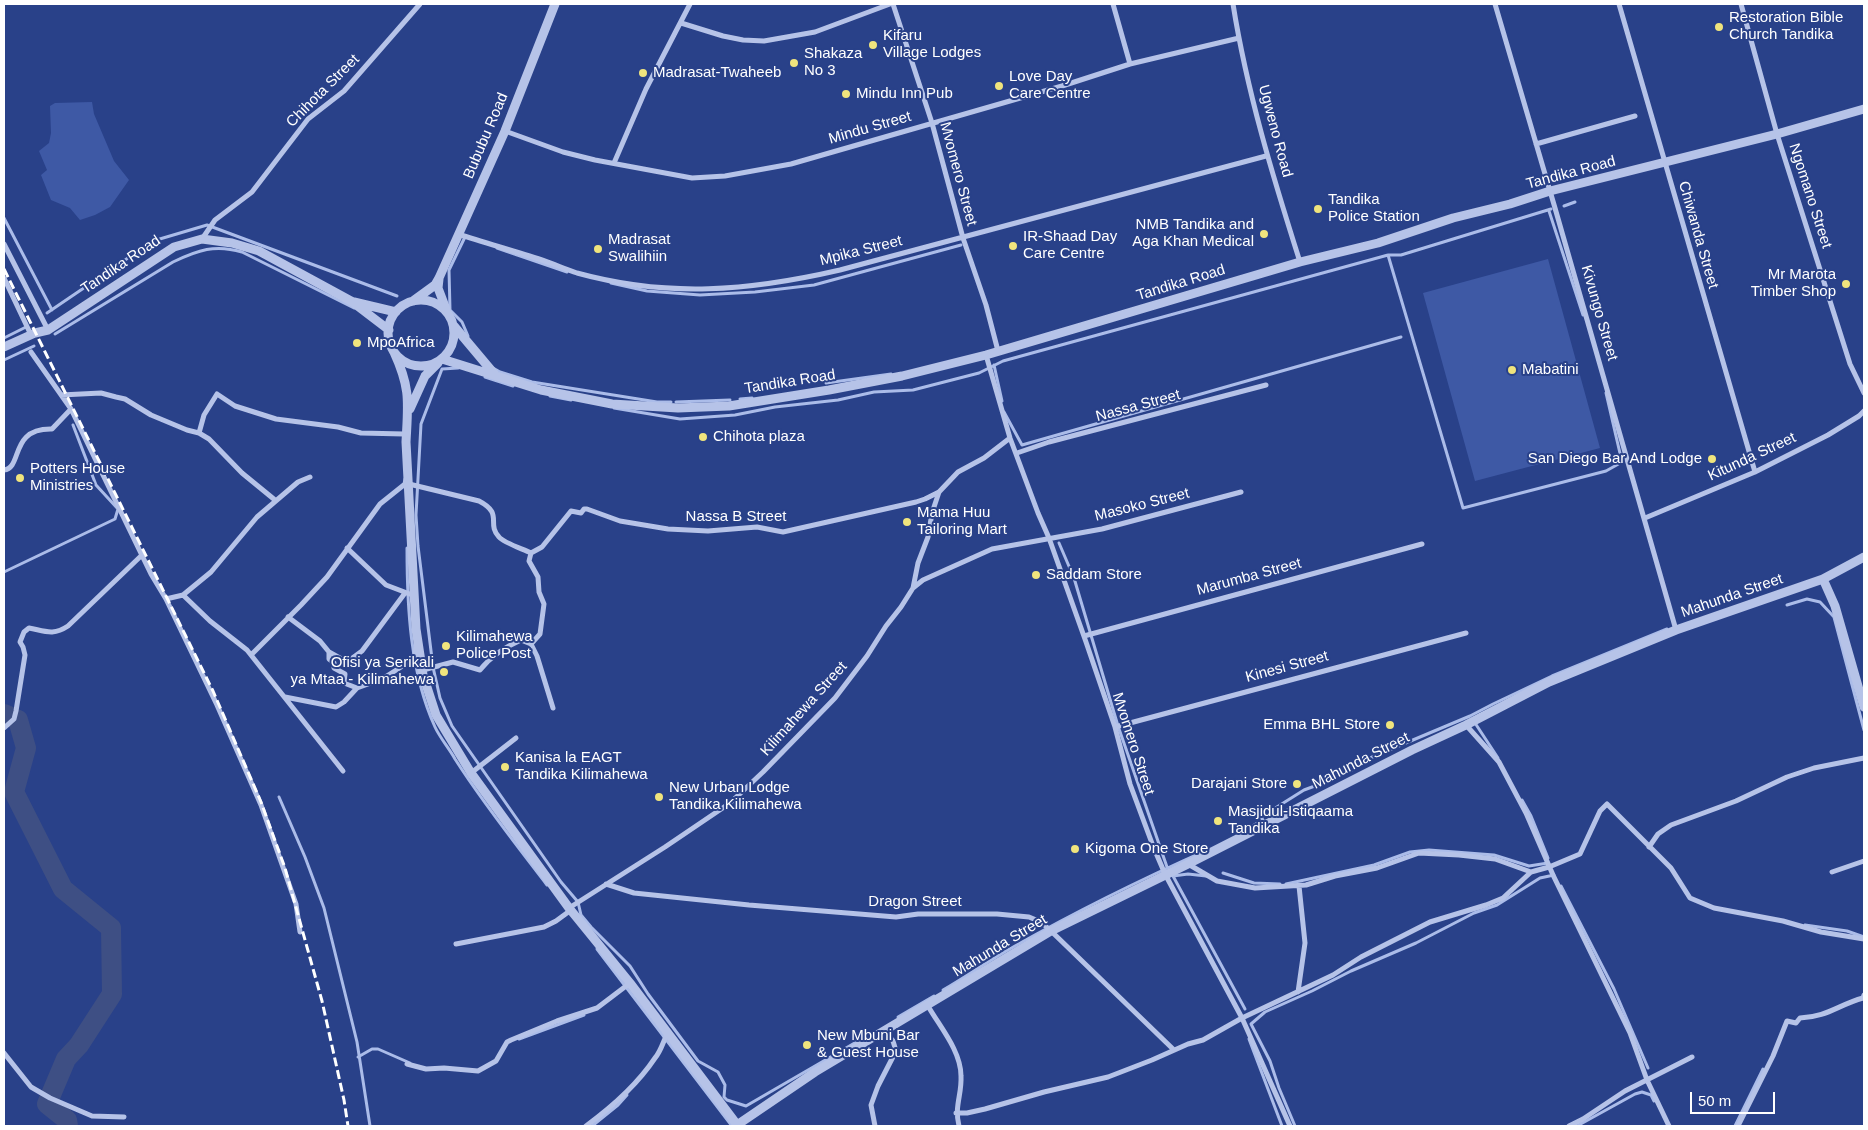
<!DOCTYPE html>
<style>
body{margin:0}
#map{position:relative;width:1868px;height:1130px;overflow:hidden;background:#294189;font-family:Helvetica,sans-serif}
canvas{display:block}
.frame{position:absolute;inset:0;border:5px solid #fff;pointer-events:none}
.scale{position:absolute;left:1690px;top:1092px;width:85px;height:22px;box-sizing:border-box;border:2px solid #fff;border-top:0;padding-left:6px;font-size:15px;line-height:18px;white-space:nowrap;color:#fff;-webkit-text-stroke:4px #294189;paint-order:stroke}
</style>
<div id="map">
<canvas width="1868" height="1130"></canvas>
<div class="frame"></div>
<div class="scale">50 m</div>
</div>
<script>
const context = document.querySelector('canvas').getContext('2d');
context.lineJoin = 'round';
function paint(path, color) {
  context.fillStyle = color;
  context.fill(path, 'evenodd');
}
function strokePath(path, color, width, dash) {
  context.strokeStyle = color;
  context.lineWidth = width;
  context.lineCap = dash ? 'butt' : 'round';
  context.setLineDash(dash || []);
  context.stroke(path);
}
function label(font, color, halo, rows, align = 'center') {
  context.font = font + ' Helvetica,sans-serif';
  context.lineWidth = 4;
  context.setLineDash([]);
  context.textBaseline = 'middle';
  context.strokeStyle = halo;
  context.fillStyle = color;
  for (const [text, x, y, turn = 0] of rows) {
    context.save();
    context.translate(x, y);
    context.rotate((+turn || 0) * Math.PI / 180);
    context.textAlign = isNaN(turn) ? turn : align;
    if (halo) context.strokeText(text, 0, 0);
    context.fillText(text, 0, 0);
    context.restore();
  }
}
const green = new Path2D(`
 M 92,102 L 94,114 L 114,161 L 129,180 L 110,207 L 95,215 L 80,220 L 70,208 L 51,200 L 41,175 L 47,170 L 39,151 L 49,143 L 51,133 L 50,106 L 55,103 Z
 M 1548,259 L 1600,448 L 1475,481 L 1423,293 Z`);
const stream = new Path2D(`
 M 1564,206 L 1575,202
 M 1549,211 L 1583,315
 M 4,218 L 52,310
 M 465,237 L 449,270 L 450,310 L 462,322 L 468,336
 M 497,248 L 567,272
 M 1388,255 L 1463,508 L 1606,471 L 1622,462 L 1606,393
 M 611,283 L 647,291 L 700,295 L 755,292 L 814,285 L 961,245
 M 47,313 L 153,241 L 207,225 L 397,296
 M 55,334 L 173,262 C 198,250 215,244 242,252 L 354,308
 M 4,338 L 26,327
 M 4,360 L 34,346
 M 994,365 L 1002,401
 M 458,368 L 442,369 L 421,424 L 416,515 L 418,546 L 433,667 L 440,698 L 452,726 L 561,882 L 578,902 L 581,915 L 591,927 L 630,966 L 648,994 L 698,1061 L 718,1072 L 725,1085 L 724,1097 L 727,1100 L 746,1106 L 865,1037
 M 493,368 L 500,372 L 532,382 L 657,402 L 671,402
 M 485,377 L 513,386
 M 826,383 L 891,374
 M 550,396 L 571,400
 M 740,399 L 752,398
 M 676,402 L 730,400
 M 614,408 L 680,419 L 735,415 L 775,407 L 838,400 L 874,392 L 913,390 L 979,373 L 1003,361 L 1388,255 L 1401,255 L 1551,209
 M 1004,412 L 1022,445 L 1401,337
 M 1059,543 L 1074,578 L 1118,726 L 1167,867
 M 407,548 C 407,607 410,672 435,727 C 440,738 449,748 455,759 C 483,803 515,843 547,885
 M 4,572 L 115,519 L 118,509 L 96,485 L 73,425
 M 1787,605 L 1807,599 L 1820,602 L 1834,617 L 1864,730
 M 1475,723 L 1498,758
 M 279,797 L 305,857 L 324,908 L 357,1042 L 370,1126
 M 1522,800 L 1531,816 L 1548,858
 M 1245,830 L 1263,820 L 1261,817 L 1304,790 L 1331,780 L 1331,778 L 1352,770 L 1351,766 L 1470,716 L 1493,704 L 1552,676 L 1667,629
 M 1223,873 L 1254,883 L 1280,884
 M 1206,876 L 1188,874 L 1173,876 L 1245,1009
 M 1286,884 L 1374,865 L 1410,852 L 1429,850 L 1494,855 L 1529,866 L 1548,863
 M 1561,886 L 1614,989 L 1648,1068
 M 1805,925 L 1847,931 L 1864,937
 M 597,949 L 732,1126
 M 943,990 C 967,976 990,960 1015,946 C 1077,911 1142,879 1207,850
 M 898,1017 L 934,996
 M 519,1039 L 584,1015
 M 1249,1039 L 1282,1126
 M 358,1057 L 372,1049 L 378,1049 L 410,1063
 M 592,1126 L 618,1105 L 627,1095
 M 1295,1126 L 1279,1088 L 1270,1061 L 1251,1024 L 1265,1012 L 1312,991 L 1351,971 L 1416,943 L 1474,913 L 1497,905 L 1540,878 L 1554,875
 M 1577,1126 L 1635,1094 L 1642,1092 L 1651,1095 L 1654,1101
 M 1735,1126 L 1763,1069`);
const river = new Path2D(`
 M 4,714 L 18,720 L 26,748 L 14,792 L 63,889 L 111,928 L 112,994 L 79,1045 L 66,1059 L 47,1104 L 67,1120 L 68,1126`);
const minor = new Path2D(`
 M 893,4 L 932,123 L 963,238 L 986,305 L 998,351
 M 1113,4 L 1130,64
 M 1233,4 C 1247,92 1273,177 1300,262
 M 1495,4 L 1555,208 L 1676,630
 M 1619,4 L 1755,472
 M 1741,4 L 1777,134 L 1850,364 L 1864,393
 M 681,23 L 723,36 L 743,40 L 764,41 L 815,32 L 890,4
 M 505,131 L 563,152 L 595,160 L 692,178 L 725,176 L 791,164 L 1062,86 L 1130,64 L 1239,38
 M 1536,144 L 1635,116
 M 614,163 L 646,89 L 690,4
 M 458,234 C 486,243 514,251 542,260 C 554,264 565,269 577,273 C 668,298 749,291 840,270 L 1266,156
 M 202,239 L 215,220 L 252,192 L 308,119 L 344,91 L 420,4
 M 4,244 L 48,330
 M 4,278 L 31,335
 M 31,352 L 71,409 L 151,574 L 166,599 L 217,705 L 261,805 L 296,904 L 300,932
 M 986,355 L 1010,438 L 1038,513 L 1049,538 L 1086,642 L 1115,727 L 1130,784 L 1153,846 L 1165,874 L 1242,1018 L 1290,1126
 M 61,395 L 101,393 L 116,397 L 125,399 L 151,415 L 187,430 L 199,433 L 209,439 L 242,473 L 275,500
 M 199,433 L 204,415 L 217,394 L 235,406 L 276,419 L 338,427 L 361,433 L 404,434 L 407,431
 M 1017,453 L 1049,442 L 1266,385
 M 4,470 C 23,468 9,428 52,429 L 71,409
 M 409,484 L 479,501 C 504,514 486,523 499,537 C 504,543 523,549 531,553
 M 1645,518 L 1755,472 L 1828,435 L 1859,416 L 1864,411
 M 347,548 L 386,585 L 415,596
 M 913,588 L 918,563 L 928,537 L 932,513 L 939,492 L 958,472 L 984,458 L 1010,438
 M 183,595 L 210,621 L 247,650 L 343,771
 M 166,599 L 183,595 L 211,572 L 257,517 L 298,482 L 310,477
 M 288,617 L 320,641 L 329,652 L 347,662 L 362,651 L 405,593
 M 1084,636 L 1422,544
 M 329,652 L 329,659 L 334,663 L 334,668 L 345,674 L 344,683 L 357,688
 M 251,655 L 301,605 L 327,577 L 380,504 L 405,484 L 406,479
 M 423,670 L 453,662 L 480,670 C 491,656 505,647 521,640 L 531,644
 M 285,697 L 336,707 L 344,702 L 357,688 L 382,679 L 409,662 L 415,655 L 416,648
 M 553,708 L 537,656 L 531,644 L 540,634 L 544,604 L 539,592 L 538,577 L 529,561 L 531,553 L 542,547 L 571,511 L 581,513 L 584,509 L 587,509 L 620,521 L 668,529 L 708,531 L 757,527 L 783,532 L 916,502 L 925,499 L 939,492
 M 1466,725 L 1499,762 L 1526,813 L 1553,875 L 1630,1033 L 1647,1080 L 1669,1126
 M 1115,727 L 1466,633
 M 4,728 L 14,719 L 16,711 L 25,655 L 23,647 L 20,642 L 24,632 L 29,628 C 45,631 53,636 68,626 L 142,555
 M 471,773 L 516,738
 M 1649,847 L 1658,834 L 1671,825 L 1736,801 L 1787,777 L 1814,768 L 1864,758
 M 1188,864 L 1217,881 L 1255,888 L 1306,885 L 1335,876 L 1377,868 L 1419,853 L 1459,855 L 1495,859 L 1531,872
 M 1832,872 L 1864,861
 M 606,884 L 634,893 L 749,905 L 896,917 L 918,914 L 997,914 L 1029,917 L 1041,922 L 1051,931 L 1174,1050
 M 569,908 L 665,847 L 730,803 L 763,772 L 835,698 L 867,656 L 886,626 L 901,607 L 913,588 L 923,580 L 992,549 L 1102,529 L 1241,492
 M 456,944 L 544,927 L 556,921 L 571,910
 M 1298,992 L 1305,943 L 1299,886
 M 928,1006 C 940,1027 961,1051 961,1076 C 962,1095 954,1106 959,1126
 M 4,1053 L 31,1087 L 50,1098 L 92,1116 L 124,1117
 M 407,1064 L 426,1069 L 444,1068 L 478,1071 L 496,1061 L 507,1042 L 511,1040 L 557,1021 L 597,1008 L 630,983
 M 956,1113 L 967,1113 L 985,1109 L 1044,1092 L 1108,1077 L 1152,1060 L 1188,1044 L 1203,1040 L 1242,1018 L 1333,975 L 1361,957 L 1430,922 L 1486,905 L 1503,898 L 1531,872 L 1549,867 L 1580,854 L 1600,811 L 1607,804 L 1671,868 L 1690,898 L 1714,908 L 1783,921 L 1821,932 L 1864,939
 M 586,1126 C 612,1107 637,1085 655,1058 C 661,1051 663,1042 667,1034
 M 875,1126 L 871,1105 L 878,1086 L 896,1051 L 893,1041 L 885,1032
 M 1569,1126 L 1583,1119 L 1625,1091 L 1692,1057
 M 1738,1126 L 1773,1056 L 1787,1021 L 1796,1023 L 1800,1018 C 1827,1017 1838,1005 1863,998 L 1864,995`);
const tertiary = new Path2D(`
 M 439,279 L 438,288 L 446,309
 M388 333a33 33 0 1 1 66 0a33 33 0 1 1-66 0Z
 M 413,301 L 435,285 L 439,278 L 505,131 L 555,4
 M 354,302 L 396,312
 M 454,326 L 496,376
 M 4,347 L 35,333 L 48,330 L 174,247 L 202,239 L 232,243 L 259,251 L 351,301 L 389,330
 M 394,352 C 411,389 408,403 406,442 L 416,629 L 423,675 L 436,715 L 471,773 L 569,908 L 630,983 L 738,1126
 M 442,359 L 541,390 L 612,404 L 678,408 L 729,406 L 829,390 L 902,376 L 986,355 L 1300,262 L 1378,243 L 1453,218 L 1510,204 L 1550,191 L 1777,134 L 1864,109
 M 410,409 L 425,376 L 438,363
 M 1823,579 L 1835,606 L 1864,707
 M 737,1125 L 815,1072 L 1051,931 L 1188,864 L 1412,750 L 1466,725 L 1549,682 L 1676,630 L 1823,579 L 1864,557`);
const rail = new Path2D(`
 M 4,269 L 213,691 L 261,802 L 285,868 L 322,1001 L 344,1100 L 348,1126`);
const markers = [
 [1719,27,5,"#f0e47d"],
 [873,45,5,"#f0e47d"],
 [794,63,5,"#f0e47d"],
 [643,73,5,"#f0e47d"],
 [999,86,5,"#f0e47d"],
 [846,94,5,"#f0e47d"],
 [1318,209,5,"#f0e47d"],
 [1264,234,5,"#f0e47d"],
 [1013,246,5,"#f0e47d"],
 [598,249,5,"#f0e47d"],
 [1846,284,5,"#f0e47d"],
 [357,343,5,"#f0e47d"],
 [1512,370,5,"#f0e47d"],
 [703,437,5,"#f0e47d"],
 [1712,459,5,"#f0e47d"],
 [20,478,5,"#f0e47d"],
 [907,522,5,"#f0e47d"],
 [1036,575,5,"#f0e47d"],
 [446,646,5,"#f0e47d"],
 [444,672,5,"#f0e47d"],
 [1390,725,5,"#f0e47d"],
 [505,767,5,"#f0e47d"],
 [1297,784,5,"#f0e47d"],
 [659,797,5,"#f0e47d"],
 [1218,821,5,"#f0e47d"],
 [1075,849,5,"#f0e47d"],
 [807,1045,5,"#f0e47d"]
];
const poiNames = [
 ["Restoration Bible",1729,18],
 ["Church Tandika",1729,35],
 ["Kifaru",883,36],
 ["Village Lodges",883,53],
 ["Shakaza",804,54],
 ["No 3",804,71],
 ["Madrasat-Twaheeb",653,73],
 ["Love Day",1009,77],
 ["Care Centre",1009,94],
 ["Mindu Inn Pub",856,94],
 ["Tandika",1328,200],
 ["Police Station",1328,217],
 ["NMB Tandika and",1254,225,"right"],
 ["Aga Khan Medical",1254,242,"right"],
 ["IR-Shaad Day",1023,237],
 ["Care Centre",1023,254],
 ["Madrasat",608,240],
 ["Swalihiin",608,257],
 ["Mr Marota",1836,275,"right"],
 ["Timber Shop",1836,292,"right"],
 ["MpoAfrica",367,343],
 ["Mabatini",1522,370],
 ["Chihota plaza",713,437],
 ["San Diego Bar And Lodge",1702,459,"right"],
 ["Potters House",30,469],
 ["Ministries",30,486],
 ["Mama Huu",917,513],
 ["Tailoring Mart",917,530],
 ["Saddam Store",1046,575],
 ["Kilimahewa",456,637],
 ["Police Post",456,654],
 ["Ofisi ya Serikali",434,663,"right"],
 ["ya Mtaa - Kilimahewa",434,680,"right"],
 ["Emma BHL Store",1380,725,"right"],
 ["Kanisa la EAGT",515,758],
 ["Tandika Kilimahewa",515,775],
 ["Darajani Store",1287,784,"right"],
 ["New Urban Lodge",669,788],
 ["Tandika Kilimahewa",669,805],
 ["Masjidul-Istiqaama",1228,812],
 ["Tandika",1228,829],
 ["Kigoma One Store",1085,849],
 ["New Mbuni Bar",817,1036],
 ["& Guest House",817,1053]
];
const streetNames = [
 ["Chihota Street",323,91,-45],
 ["Mindu Street",870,128,-16],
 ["Ugweno Road",1275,131,75],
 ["Bububu Road",486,136,-67],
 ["Tandika Road",1571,173,-15],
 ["Mvomero Street",958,174,75],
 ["Ngomano Street",1810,196,72],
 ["Chiwanda Street",1698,235,74],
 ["Mpika Street",861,251,-14],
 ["Tandika Road",121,265,-34],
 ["Tandika Road",1181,283,-17],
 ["Kivungo Street",1599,313,74],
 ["Tandika Road",790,382,-9],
 ["Nassa Street",1138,406,-15],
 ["Kitunda Street",1752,457,-25],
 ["Masoko Street",1142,505,-14],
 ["Nassa B Street",736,517],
 ["Marumba Street",1249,577,-15],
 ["Mahunda Street",1732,596,-19],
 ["Kinesi Street",1287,667,-15],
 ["Kilimahewa Street",804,709,-48],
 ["Mvomero Street",1133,744,72],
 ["Mahunda Street",1361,761,-27],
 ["Dragon Street",915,902],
 ["Mahunda Street",1000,946,-31]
];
paint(green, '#3e59a5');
strokePath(stream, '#abbce9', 3);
strokePath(river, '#3e4f84', 20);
strokePath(minor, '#b6c3e8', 5);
strokePath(tertiary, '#b6c3e8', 9);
strokePath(rail, '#fff', 3, [9, 4]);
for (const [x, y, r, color] of markers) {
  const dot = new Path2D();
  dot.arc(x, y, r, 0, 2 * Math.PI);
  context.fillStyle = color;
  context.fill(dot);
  strokePath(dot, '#294189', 2);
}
label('15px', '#fff', '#294189', poiNames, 'left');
label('15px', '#fff', '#294189', streetNames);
</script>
